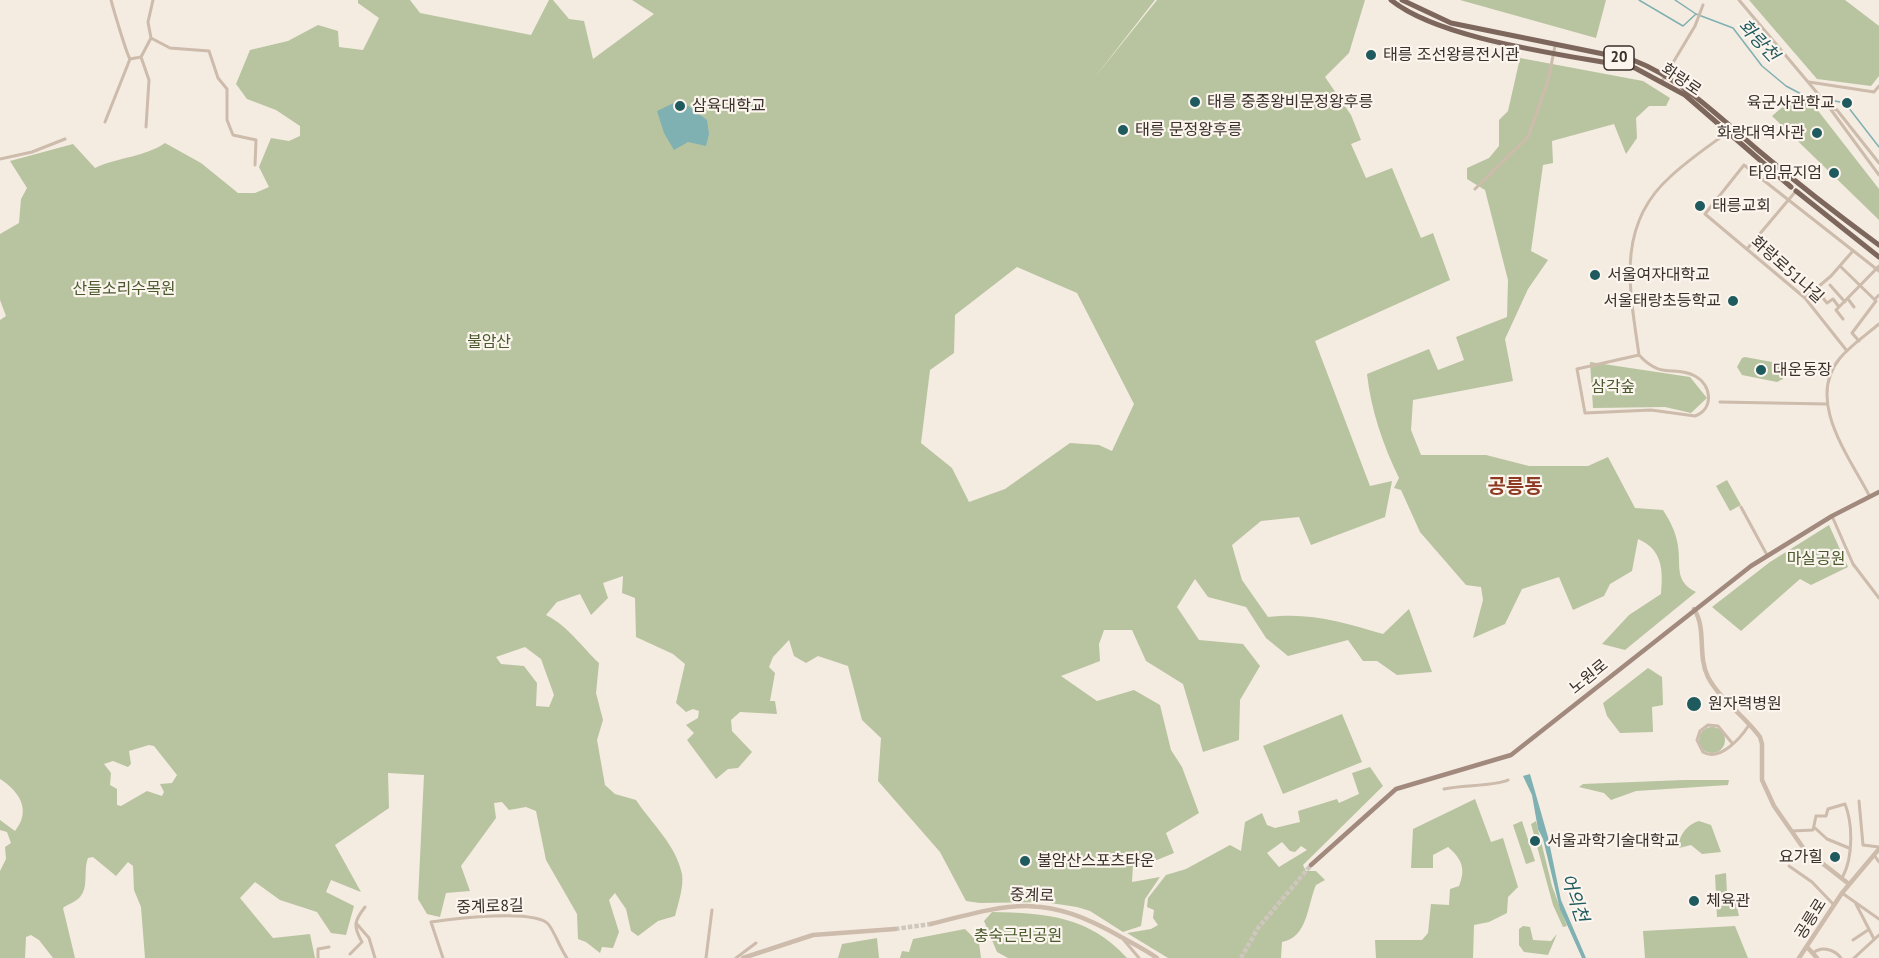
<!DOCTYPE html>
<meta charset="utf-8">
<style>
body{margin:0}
canvas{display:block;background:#f4ebe1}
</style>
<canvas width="1879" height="958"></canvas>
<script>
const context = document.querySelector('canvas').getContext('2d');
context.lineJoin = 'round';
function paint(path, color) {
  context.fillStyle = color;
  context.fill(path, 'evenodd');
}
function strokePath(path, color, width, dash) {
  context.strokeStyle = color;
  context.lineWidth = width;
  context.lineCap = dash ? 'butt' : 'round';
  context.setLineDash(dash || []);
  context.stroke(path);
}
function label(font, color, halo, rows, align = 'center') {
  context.font = font + ' "PT Sans","Noto Sans KR",sans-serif';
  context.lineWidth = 4.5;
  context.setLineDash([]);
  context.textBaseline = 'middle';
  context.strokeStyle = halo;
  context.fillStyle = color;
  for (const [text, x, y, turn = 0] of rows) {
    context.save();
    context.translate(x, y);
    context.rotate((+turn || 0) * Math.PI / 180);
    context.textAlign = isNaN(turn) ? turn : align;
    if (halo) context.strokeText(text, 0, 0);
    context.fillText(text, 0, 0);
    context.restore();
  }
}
const green = new Path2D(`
 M 358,0 L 410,0 L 420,13 L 531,35 L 549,0 L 553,0 L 569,19 L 584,21 L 593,59 L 654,14 L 632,0 L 1155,0 L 1095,77 L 1157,0 L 1365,0 L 1349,53 L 1325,77 L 1351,115 L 1361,140 L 1351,144 L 1366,178 L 1392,168 L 1421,238 L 1433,233 L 1450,280 L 1315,341 L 1370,486 L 1392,481 L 1385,517 L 1311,545 L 1299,517 L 1261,521 L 1232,545 L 1242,580 L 1268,617 C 1311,612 1342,622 1383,634 L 1409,609 L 1432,672 L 1397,675 L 1377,661 L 1363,661 L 1348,640 L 1288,656 L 1266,638 L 1246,607 L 1208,597 L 1195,579 L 1177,607 L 1199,640 L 1243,644 L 1260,666 L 1240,700 L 1239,740 L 1203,752 L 1183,684 L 1146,661 L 1132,630 L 1104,630 L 1099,644 L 1100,661 L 1061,676 L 1097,701 L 1134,690 L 1160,705 L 1171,750 L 1182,767 L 1199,813 L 1166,833 L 1174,853 L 1145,865 L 1133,865 L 1132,882 L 1160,877 L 1145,899 L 1141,926 L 1123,932 L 1090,911 L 1077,907 L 1044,902 L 980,903 L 966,901 L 940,852 L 878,781 L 881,738 L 862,720 L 848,666 L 818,656 L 806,663 L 794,656 L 789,640 L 773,657 L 769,667 L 775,673 L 770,701 L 775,701 L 777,714 L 740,712 L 731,720 L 732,731 L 752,752 L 738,768 L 728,769 L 716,779 L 687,740 L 694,733 L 686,725 L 698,718 L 699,711 L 693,709 L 686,712 L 676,703 L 685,664 L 673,654 L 636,637 L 635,598 L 622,593 L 623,576 L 603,583 L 608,598 L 591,615 L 580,594 L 557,602 L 546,615 C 569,627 580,645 599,663 L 596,693 L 603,720 L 597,740 L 605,785 L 615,794 L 636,800 C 652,824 676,845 682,874 C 684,887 678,904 675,916 L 658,921 L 638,936 L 631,931 L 626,909 L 615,893 L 609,900 L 619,932 L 613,948 L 602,947 L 600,953 L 586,942 L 578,939 L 577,914 L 546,860 L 536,811 L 526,807 L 509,810 L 502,802 L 494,803 L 496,818 L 461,866 L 470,891 L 446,893 L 440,917 L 427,914 L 418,899 L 424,775 L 388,773 L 389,808 L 335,845 L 361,892 L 331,880 L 326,892 L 354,906 L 346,935 L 331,933 L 317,912 L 280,900 L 255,882 L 240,898 L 273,938 L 310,934 L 315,958 L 145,958 L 141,907 L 134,890 L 133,866 L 128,862 L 116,876 L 93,857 L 88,858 C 83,871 89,887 80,897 C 76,902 68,904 63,908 L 75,958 L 53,958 L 39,940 L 31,935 L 26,937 L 25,958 L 0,958 L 0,871 L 6,859 L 5,847 L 11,843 L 7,832 L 0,830 L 0,820 L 15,831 C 32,810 19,791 0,779 L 0,320 L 6,316 L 0,300 L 0,234 L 19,223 L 21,199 L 27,188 L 10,161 L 73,144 L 95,168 C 118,157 145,157 165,143 L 201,163 L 238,193 L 255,193 L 269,187 L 259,167 L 271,138 L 289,141 L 300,136 L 300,126 L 276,110 L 247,99 L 236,84 L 250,50 L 288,41 L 318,25 L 338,31 L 339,47 L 363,50 L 379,18 L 358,3 ZM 1017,267 L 1077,293 L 1134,404 L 1112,451 L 1099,445 L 1070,443 L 1005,489 L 969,502 L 952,468 L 921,443 L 930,370 L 954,353 L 955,315 ZM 525,647 L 541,659 L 554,695 L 549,707 L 536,706 L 537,683 L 524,666 L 501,664 L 496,657 ZM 149,745 L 154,746 L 177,775 L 172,783 L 160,784 L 164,792 L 162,796 L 147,791 L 121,806 L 117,805 L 117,789 L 110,785 L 111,773 L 104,764 L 113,761 L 128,767 L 131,764 L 129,751 Z
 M 1460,0 L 1606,0 L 1596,38 Z
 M 1749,0 L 1845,0 L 1879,26 L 1879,76 L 1871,86 L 1817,79 Z
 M 1520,58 L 1643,81 L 1670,98 L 1666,106 L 1649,106 L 1636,118 L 1637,138 L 1626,154 L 1614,124 L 1552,141 L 1553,163 L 1543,165 L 1531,251 L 1548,260 L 1528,289 L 1505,339 L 1513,381 L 1413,400 L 1411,430 L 1421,455 L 1486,455 L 1529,466 L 1588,466 L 1608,457 L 1635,508 L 1663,510 C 1670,521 1676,532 1678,546 C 1681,566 1674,581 1696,592 L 1625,650 L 1602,644 L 1629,615 L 1661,594 C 1663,570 1663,550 1638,539 L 1632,571 L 1610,584 L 1604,596 L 1573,610 L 1559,577 L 1522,589 L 1505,624 L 1473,638 L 1483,600 L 1481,587 L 1466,585 L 1420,532 L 1401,490 L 1394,488 L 1399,478 C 1383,445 1371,410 1367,374 L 1429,349 L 1438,370 L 1464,360 L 1456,337 L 1507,317 L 1508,280 L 1485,190 L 1467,179 L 1467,168 L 1489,158 L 1499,146 L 1499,120 L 1508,111 Z
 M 1793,98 L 1812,103 L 1879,189 L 1879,220 L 1772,116 Z
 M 1745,357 L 1783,364 L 1783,379 L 1777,382 L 1742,375 L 1737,367 L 1742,358 Z
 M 1590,362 L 1690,377 L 1707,398 L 1691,413 L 1665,407 L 1593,408 Z
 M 1727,480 L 1741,505 L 1730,511 L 1716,486 Z
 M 1829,525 L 1848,567 L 1811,585 L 1800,579 L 1741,631 L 1712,607 L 1770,562 Z
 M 1648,668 L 1662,677 L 1663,705 L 1652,707 L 1653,732 L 1620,733 L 1607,716 L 1603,703 Z
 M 1342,714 L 1362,762 L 1283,794 L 1263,746 Z
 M1699 740a13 13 0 1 1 26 0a13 13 0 1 1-26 0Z
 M 1370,767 L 1383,786 L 1303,865 L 1306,871 L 1316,871 L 1325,880 L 1316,885 C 1307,906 1308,937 1282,942 L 1281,958 L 1168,958 L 1127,933 L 1151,929 L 1158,925 L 1153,918 L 1154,910 L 1147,907 L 1148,898 L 1166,875 L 1186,869 L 1230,845 L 1241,851 L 1245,822 L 1262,813 L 1267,825 L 1275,828 L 1300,822 L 1298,811 L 1337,799 L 1339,803 L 1359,794 L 1352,773 ZM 1282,842 L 1290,851 L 1295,852 L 1301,846 L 1307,850 L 1279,867 L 1267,853 Z
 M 1684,780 L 1729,780 L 1728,785 L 1636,791 L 1611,800 L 1604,793 L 1579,787 L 1583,784 Z
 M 1475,799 L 1491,842 L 1503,838 L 1518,887 L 1508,897 L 1507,913 L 1489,922 L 1474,925 L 1473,958 L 1376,958 L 1375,940 L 1422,940 L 1428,933 L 1431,904 L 1449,905 L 1450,889 L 1459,886 C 1466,869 1462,859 1448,847 L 1433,855 L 1433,868 L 1411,868 L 1413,829 Z
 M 1522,821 L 1535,861 L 1526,864 L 1513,825 Z
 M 1536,821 L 1552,886 L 1567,926 L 1563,927 L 1553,905 L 1531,824 Z
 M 1699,821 L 1711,825 L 1721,852 L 1702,854 L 1691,845 L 1679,848 C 1678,837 1686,825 1699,821 Z
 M 1726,873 L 1727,894 L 1734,894 L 1739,916 L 1717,917 L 1715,875 Z
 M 992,912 C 1046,913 1089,916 1127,958 L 1008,958 L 997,952 L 984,921 Z
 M 1523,926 L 1530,927 L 1533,940 L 1551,941 L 1557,934 L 1548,955 L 1524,952 L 1519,945 L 1519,929 Z
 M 1735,926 L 1748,958 L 1645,958 L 1643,931 Z
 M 965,929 L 979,943 L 981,958 L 900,958 L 902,951 L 909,952 L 913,939 Z
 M 877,938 L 879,958 L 838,958 L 842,944 Z`);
const water = new Path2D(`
 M 680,100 L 707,120 L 709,134 L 706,146 L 688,142 L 674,150 L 664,133 L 657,111 Z
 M 1530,774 L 1548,837 L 1561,900 L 1586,958 L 1582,958 L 1560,909 L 1543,839 L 1538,829 L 1532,795 L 1523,776 Z`);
const stream = new Path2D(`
 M 1639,0 L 1683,26 L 1696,14 L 1733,28 L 1762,66 L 1786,86 L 1803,95 L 1820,99
 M 1675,0 L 1696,14
 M 1825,99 L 1845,103 L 1879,147`);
const tertiaryTunnel = new Path2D(`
 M 895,929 L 931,924`);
const secondaryTunnel = new Path2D(`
 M 1241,958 L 1258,928 L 1311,865`);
const minor = new Path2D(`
 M 111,0 C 113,8 127,55 130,59 L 141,57 L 151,38
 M 153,0 L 148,22 L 151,38 L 170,48 L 209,51 L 218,78 L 227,89 L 227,120 L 233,135 L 256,140 L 255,165
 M 1739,0 L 1829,107 L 1879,175
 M 141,57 L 149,80 L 146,127
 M 1662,81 L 1695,26 L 1703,5
 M 1809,82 L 1874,92 L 1879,86
 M 1829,107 L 1837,110 L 1879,163
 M 105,122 L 130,59
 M 0,159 L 32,152 L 65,139
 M 1475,189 L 1528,137 L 1548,81 L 1555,46
 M 1747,249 L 1796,191
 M 1840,266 L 1876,301 L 1852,333 L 1859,341
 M 1830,285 L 1845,302
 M 1805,298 L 1831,276 L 1852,252
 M 1823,298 L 1827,303 L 1833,299 L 1839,307 L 1879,266
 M 1848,299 L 1854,307
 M 1875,299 L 1879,295
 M 1839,307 L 1836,310 L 1843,319
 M 1847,351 L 1805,298 L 1705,214 L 1744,165 L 1879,271
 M 1639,355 C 1662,380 1674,365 1695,376 C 1712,385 1714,409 1695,416 L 1651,410 L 1585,413 L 1577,369 L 1639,355 C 1630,291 1615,226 1670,177 C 1689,159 1712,144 1732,129
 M 1720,402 L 1826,404
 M 1870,497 C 1849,456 1805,400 1840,358 C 1851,345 1866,335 1879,324
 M 1741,507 L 1767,555
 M 1832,516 L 1853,564 L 1879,598
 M 1732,743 L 1718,726 L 1708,725 L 1700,731 L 1697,740 L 1703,752 C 1719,762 1740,739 1749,725
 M 1444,789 C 1461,785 1497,786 1508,780
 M 1859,801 L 1863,845 L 1879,847
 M 1815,828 L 1827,839 L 1849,848
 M 1792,831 L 1813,830 L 1816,816 L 1826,816 L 1828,809 L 1845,804 C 1853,824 1853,857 1843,876
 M 1874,855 L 1879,862
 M 1789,866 L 1812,882 L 1834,905
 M 1842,893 L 1879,919
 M 1856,904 L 1874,939
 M 356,923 L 369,938 L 375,958
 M 1123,939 L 1139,958
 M 1853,940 L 1868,930
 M 1813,953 C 1822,946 1834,949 1841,958
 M 350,954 L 362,942 C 353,926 354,921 365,907
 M 318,958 L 318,949 L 329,947
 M 443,958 L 431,922 C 452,919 537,908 549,925 C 556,935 560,948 567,958
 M 706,958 L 712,910
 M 736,958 L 756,943
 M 1854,958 L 1879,935`);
const tertiary = new Path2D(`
 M 1694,609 C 1707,629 1697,655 1708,677 C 1720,700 1745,716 1760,737 L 1762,744 L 1762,780 L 1774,806 L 1804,849 L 1849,884
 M 931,924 C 1013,903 1044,893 1121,937 C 1134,944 1146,950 1157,958
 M 1808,948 L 1817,958
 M 743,958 L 813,935 L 895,929
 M 1799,958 L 1842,893 L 1879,849`);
const secondary = new Path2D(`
 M 1311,865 L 1396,789 L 1511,755 L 1751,566 L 1832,516 L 1879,492`);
const primary = new Path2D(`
 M 1391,0 C 1442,41 1570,55 1635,68 L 1685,95 L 1791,187
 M 1402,0 L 1451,23 L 1633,60 C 1682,79 1720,118 1759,151 C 1798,184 1838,215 1879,245
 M 1796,191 L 1879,257`);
const markers = [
 [1371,55,6,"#1f5a5e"],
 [1195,102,6,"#1f5a5e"],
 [1847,103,6,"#1f5a5e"],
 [680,106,6,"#1f5a5e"],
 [1123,130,6,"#1f5a5e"],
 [1817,133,6,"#1f5a5e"],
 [1834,173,6,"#1f5a5e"],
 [1700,206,6,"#1f5a5e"],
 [1595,275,6,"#1f5a5e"],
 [1733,301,6,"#1f5a5e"],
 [1761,370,6,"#1f5a5e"],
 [1694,704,8,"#1f5a5e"],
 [1535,841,6,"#1f5a5e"],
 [1835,857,6,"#1f5a5e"],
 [1025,861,6,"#1f5a5e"],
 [1694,901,6,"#1f5a5e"]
];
const shields = [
 [1619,58,30]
];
const shieldNames = [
 ["20",1619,58]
];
const poiNames = [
 ["태릉 조선왕릉전시관",1383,55],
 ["태릉 중종왕비문정왕후릉",1207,102],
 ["육군사관학교",1835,103,"right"],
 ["삼육대학교",692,106],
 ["태릉 문정왕후릉",1135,130],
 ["화랑대역사관",1805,133,"right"],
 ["타임뮤지엄",1822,173,"right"],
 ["태릉교회",1712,206],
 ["서울여자대학교",1607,275],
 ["서울태랑초등학교",1721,301,"right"],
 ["대운동장",1773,370],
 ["원자력병원",1708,704],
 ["서울과학기술대학교",1547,841],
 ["요가힐",1823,857,"right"],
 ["불암산스포츠타운",1037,861],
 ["체육관",1706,901]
];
const streetNames = [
 ["화랑로",1681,80,34],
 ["화랑로51나길",1787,270,42],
 ["노원로",1589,677,-39],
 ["중계로",1032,896,2],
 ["중계로8길",490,907,-2],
 ["공릉로",1811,919,-58]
];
const parkNames = [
 ["산들소리수목원",124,289],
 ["불암산",489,342],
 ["삼각숲",1613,387],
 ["마실공원",1816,559],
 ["충숙근린공원",1018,936]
];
const waterNames = [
 ["화랑천",1758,41,47],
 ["어의천",1574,898,71]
];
const quarterNames = [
 ["공릉동",1515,487]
];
paint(green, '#b8c4a0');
paint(water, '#7fb0b2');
strokePath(stream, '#7fb0b2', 1.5);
strokePath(tertiaryTunnel, '#cfc6bd', 4.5, [4.5, 2]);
strokePath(secondaryTunnel, '#cfc6bd', 4.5, [4.5, 2]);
strokePath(minor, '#cdbbac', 3);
strokePath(tertiary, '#cdbbac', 4.5);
strokePath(secondary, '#a18a7d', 4.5);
strokePath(primary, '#7d675c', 5);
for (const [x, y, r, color] of markers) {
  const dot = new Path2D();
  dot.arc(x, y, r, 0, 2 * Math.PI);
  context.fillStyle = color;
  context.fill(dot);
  strokePath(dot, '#fbf5ee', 2);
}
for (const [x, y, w] of shields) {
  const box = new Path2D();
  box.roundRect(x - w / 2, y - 12, w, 24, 4.5);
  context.fillStyle = '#fbf5ee';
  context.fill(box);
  strokePath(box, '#3b302b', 1.5);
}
label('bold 15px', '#3b302b', null, shieldNames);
label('16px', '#3b302b', '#fbf5ee', poiNames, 'left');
label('16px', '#3b302b', '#fbf5ee', streetNames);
label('16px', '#4a5a2e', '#fbf5ee', parkNames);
label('italic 18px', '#1f5a5e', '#fbf5ee', waterNames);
label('bold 20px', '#8c3b22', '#fbf5ee', quarterNames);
</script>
